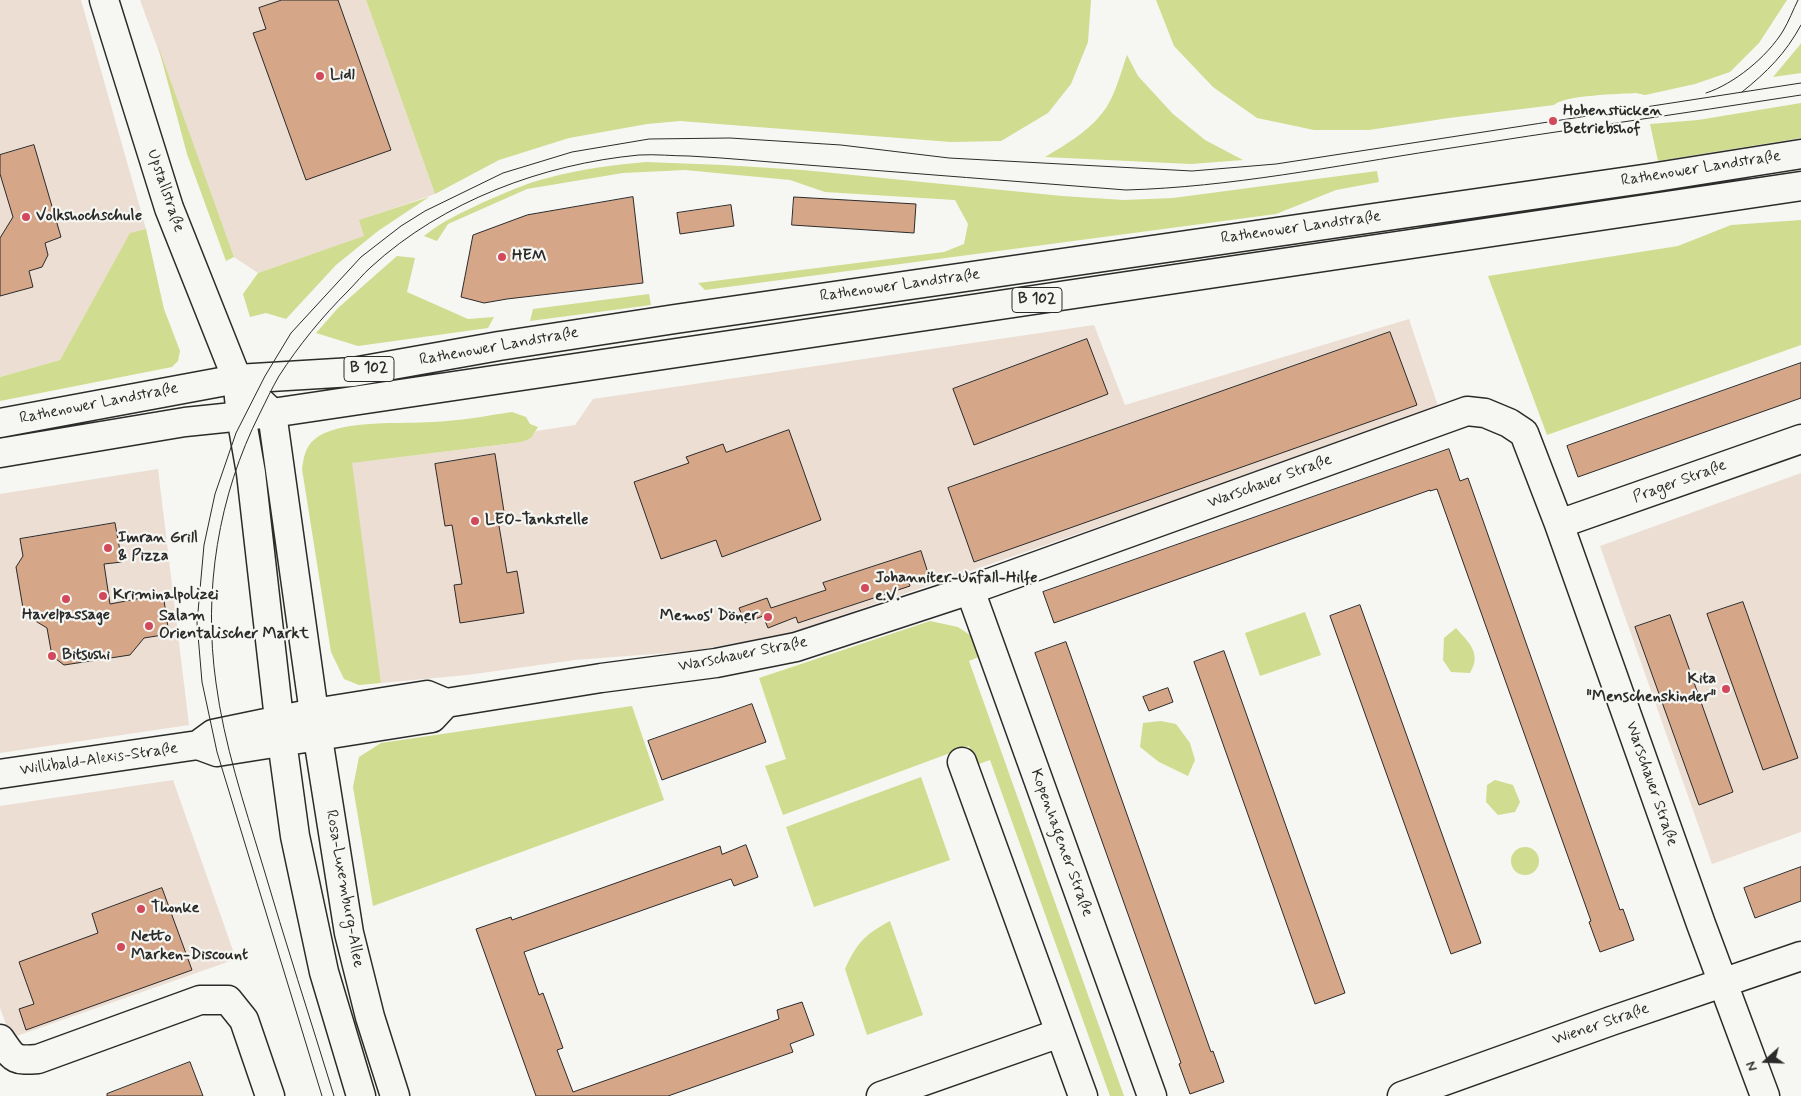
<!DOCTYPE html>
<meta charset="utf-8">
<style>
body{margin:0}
#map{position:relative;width:1801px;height:1096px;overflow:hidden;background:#f6f6f2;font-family:Mynerve,sans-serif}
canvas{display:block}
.north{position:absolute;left:1741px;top:1036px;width:50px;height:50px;-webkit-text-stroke:4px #f6f6f2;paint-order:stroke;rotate:250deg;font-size:14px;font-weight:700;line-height:20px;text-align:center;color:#2b2b2b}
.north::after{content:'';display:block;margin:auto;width:18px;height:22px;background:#2b2b2b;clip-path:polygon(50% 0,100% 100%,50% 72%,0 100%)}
</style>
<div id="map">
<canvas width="1801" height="1096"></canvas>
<div class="north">N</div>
</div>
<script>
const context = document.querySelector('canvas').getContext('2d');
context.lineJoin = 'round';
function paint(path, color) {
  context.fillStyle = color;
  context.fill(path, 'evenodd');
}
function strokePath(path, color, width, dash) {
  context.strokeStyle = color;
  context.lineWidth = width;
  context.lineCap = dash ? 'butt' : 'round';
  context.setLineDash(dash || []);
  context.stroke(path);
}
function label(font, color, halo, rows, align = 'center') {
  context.font = font + ' Mynerve,sans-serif';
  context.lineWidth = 4.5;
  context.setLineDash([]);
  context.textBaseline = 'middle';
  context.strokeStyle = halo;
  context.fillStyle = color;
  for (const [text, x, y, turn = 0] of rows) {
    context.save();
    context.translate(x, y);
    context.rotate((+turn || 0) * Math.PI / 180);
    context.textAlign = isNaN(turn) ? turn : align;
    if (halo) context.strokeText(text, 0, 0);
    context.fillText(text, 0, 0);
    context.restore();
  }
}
const built = new Path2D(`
 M 0,0 L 81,0 L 146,229 L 130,234 L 60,360 L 0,377 Z
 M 140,0 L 366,0 L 435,194 L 360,220 L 365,236 L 258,273 L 234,257 Z
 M 1409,319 L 1439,409 L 788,634 L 693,651 L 575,660 L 467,675 L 381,683 L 351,463 L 522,442 L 530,438 L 536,431 L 575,425 L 593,399 L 1094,325 L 1125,405 Z
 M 158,469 L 189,725 L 0,753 L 0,494 Z
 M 1801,473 L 1801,832 L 1712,864 L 1600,546 Z
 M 173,780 L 236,959 L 11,1038 L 0,1008 L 0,806 Z`);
const green = new Path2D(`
 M 366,0 L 1091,0 L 1088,42 L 1071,84 L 1048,113 L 1001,141 L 951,142 L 680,121 L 647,124 L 569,138 L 499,160 L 435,194 Z
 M 1156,0 L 1787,0 L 1759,43 L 1730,72 L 1695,84 L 1645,95 L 1636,93 C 1620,94 1564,95 1554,105 L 1449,118 L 1369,130 L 1314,130 L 1257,118 L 1213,87 L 1174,46 Z
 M 1801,43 L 1801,73 L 1773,77 L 1799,46 Z
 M 158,46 L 234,257 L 226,261 L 187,154 Z
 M 1127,55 L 1138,76 L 1173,114 L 1205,140 L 1243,160 L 1191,164 L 1045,157 C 1070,142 1098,126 1111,99 C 1118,85 1122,69 1127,55 Z
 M 1801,103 L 1801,138 L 1658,161 L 1650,124 L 1698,120 Z
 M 646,162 L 723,165 L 803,170 L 1062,196 L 1124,200 L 1173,198 L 1377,171 L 1379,182 L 1336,190 L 1276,214 L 705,290 L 698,283 L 944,252 L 964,244 L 968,224 L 955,200 L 825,192 L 790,180 L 685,170 L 623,173 L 527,189 L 448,224 L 437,241 L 424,236 C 442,221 463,212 484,202 C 505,193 526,183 548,178 C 580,169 613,165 646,162 Z
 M 429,197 L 378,231 L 336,265 L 286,319 L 266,313 L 250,317 L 243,294 L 258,273 L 364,236 L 359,220 Z
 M 1801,220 L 1801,345 L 1547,435 L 1488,276 L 1678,246 L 1731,225 Z
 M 146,229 L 164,309 L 180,351 L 178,361 L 172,367 L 0,401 L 0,377 L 60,360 L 130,233 Z
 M 397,256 L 415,258 L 407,292 L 468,319 L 494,317 L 488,328 L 358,346 L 316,333 L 338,308 Z
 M 649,294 L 651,305 L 530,321 L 533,309 Z
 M 512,412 L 526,417 L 530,424 L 538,427 L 531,438 L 522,442 L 352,463 L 381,683 L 359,685 L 344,679 L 331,652 L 302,469 C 304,455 306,444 319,436 C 345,420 402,424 432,422 C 459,421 486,416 512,412 Z
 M 1305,612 L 1321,655 L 1260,676 L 1245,633 Z
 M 930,621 L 958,627 L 973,637 L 981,656 L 969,661 L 1124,1096 L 1110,1096 L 990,760 L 976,765 L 969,746 L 783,815 L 765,766 L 786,759 L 759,678 Z
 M 1456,628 C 1469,643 1482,653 1470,673 L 1451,672 L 1443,660 L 1444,638 Z
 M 632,706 L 664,800 L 373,906 L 353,787 L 359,757 L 381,743 Z
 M 1161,721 L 1176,724 L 1190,743 L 1195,760 L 1188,776 L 1159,762 L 1140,747 L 1143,723 Z
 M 921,777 L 950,860 L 814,907 L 786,827 Z
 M 1495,780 L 1513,785 L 1520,802 L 1515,812 L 1498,815 L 1486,802 L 1487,785 Z
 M1511 861a14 14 0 1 1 28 0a14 14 0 1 1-28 0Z
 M 890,921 L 923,1015 L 867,1035 L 845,969 C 857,943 864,935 890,921 Z`);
const building = new Path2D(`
 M 282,0 L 338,0 L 391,150 L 306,180 L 253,33 L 266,29 L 259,8 Z
 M 34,145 L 61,237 L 45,243 L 48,255 L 42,267 L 29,271 L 33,287 L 0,296 L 0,238 L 13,217 L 0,174 L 0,155 Z
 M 633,197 L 643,283 L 507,299 L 484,303 L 461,297 L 473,235 L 527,215 Z
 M 794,197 L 916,204 L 914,233 L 792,225 Z
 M 731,205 L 734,226 L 680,234 L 677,213 Z
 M 1390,332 L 1417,405 L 974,562 L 948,488 Z
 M 1087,339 L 1108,394 L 974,445 L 953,389 Z
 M 1801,363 L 1801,398 L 1578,477 L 1567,446 Z
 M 789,430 L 821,520 L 722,557 L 716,540 L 661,559 L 634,482 L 689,463 L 686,457 L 723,444 L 726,452 Z
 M 1449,449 L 1460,481 L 1468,478 L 1620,910 L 1623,909 L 1634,940 L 1600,952 L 1589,922 L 1591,921 L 1437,489 L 1430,491 L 1430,490 L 1054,623 L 1043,592 Z
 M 495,454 L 505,518 L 498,520 L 507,573 L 517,571 L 524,613 L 460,623 L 454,585 L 462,584 L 452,525 L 445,526 L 435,464 Z
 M 115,523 L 122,562 L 104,564 L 110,604 L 163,594 L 169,634 L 144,638 L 130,655 L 64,665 L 52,656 L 47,628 L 24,614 L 16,567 L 23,556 L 20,539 Z
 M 921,551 L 929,576 L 909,582 L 910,586 L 798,623 L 796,617 L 768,628 L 763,616 L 745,623 L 739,608 L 767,598 L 771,608 L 826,590 L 823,583 Z
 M 1743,602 L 1798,758 L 1763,770 L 1707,614 Z
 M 1360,605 L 1481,943 L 1451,954 L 1330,616 Z
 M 1670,615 L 1733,792 L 1699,805 L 1635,627 Z
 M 1066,642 L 1211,1052 L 1213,1051 L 1224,1082 L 1190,1094 L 1179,1064 L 1181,1063 L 1035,653 Z
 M 1224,651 L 1345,993 L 1315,1004 L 1194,662 Z
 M 1168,688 L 1173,702 L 1149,711 L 1143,697 Z
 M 752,704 L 766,742 L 662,780 L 648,741 Z
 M 746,845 L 758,877 L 734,886 L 731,879 L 524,952 L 539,995 L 543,993 L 563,1048 L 557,1050 L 573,1092 L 779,1019 L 777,1010 L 802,1002 L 814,1035 L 790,1044 L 793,1052 L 668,1096 L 536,1096 L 476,929 L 511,917 L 512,920 L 720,846 L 722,854 Z
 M 1801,867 L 1801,901 L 1755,918 L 1744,888 Z
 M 162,888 L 192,970 L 26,1030 L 19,1009 L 34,1004 L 19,962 L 98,933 L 92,914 Z
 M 190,1062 L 203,1096 L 107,1096 L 107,1094 Z`);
const minor = new Path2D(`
 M 104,0 L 169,208 L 237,379 L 241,416 L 251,473 L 279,719 L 295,836 L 324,972 L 361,1096
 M 254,396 L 272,413 L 314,713 L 349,933 L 370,1017 L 395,1096
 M 1559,524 L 1801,439
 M 970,590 L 1152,1096
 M 198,745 L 213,734 L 314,713 L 427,695 L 446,703 L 601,678 L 716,663 L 796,647 L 970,590 L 1467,411 L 1485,413 L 1509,423 L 1524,433 L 1559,524 L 1701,924 L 1765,1096
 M 962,762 L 1083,1096
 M 0,774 L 198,745 L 217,752 L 432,718 L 446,703
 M 0,1039 C 14,1059 13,1061 38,1059 L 200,1000 L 228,1000 L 244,1020 L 270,1096
 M 881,1096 L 1060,1033
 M 1402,1096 L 1611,1021 L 1801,956`);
const major = new Path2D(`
 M 0,423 L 237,379 L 353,372 L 499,346 L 675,319 L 1650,178 L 1801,154
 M 0,453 L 185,422 L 272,413 L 1801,186`);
const tram = new Path2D(`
 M 1742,92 C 1767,72 1786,53 1801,25
 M 1706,93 C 1734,84 1767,57 1783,31 C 1789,21 1793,10 1798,0
 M 322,1096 L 217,752 L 202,682 L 197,623 L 204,545 L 215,494 L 236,433 L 265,376 L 291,333 L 361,257 L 401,226 L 425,211 L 503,173 L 572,152 L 649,139 L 730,138 L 841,145 L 949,158 L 1192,171 L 1276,164 L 1801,83
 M 334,1096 C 310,1018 285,941 262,863 C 244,804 224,744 216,683 C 203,591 218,496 260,413 C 266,401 272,388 279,376 C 299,345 322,317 348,291 C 356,283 363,274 371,267 C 443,201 543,164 639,155 C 656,154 673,156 689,156 C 729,158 768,162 807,165 C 913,173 1020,182 1126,190 C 1231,187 1334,166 1438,150 C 1559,131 1680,114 1801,95`);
const markers = [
 [320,76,5,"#d1495b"],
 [1553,121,5,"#d1495b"],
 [26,217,5,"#d1495b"],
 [502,257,5,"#d1495b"],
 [475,521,5,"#d1495b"],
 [108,548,5,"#d1495b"],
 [865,588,5,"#d1495b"],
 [103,596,5,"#d1495b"],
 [66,599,5,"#d1495b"],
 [768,617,5,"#d1495b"],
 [149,626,5,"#d1495b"],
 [52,656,5,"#d1495b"],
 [1726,689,5,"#d1495b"],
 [141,909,5,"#d1495b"],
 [121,947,5,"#d1495b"]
];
const shields = [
 [1037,300,50],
 [369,369,50]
];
const shieldNames = [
 ["B 102",1037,300],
 ["B 102",369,369]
];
const poiNames = [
 ["Lidl",330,76],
 ["Hohenstücken",1563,112],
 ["Betriebshof",1563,130],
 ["Volkshochschule",36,217],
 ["HEM",512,257],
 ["LEO-Tankstelle",485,521],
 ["Imran Grill",118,539],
 ["& Pizza",118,557],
 ["Johanniter-Unfall-Hilfe",875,579],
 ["e.V.",875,597],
 ["Kriminalpolizei",113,596],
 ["Havelpassage",66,616,"center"],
 ["Salam",159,617],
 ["Orientalischer Markt",159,635],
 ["Memos' Döner",758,617,"right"],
 ["Bitsushi",62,656],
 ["Kita",1716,680,"right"],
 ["\"Menschenskinder\"",1716,698,"right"],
 ["Thonke",151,909],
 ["Netto",131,938],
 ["Marken-Discount",131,956]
];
const streetNames = [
 ["Rathenower Landstraße",1701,169,-9],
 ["Upstallstraße",165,191,71],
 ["Rathenower Landstraße",1301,228,-8],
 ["Rathenower Landstraße",900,286,-8],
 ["Rathenower Landstraße",499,347,-10],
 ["Rathenower Landstraße",99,404,-11],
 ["Warschauer Straße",1270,482,-20],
 ["Prager Straße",1680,482,-20],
 ["Warschauer Straße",743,655,-11],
 ["Willibald-Alexis-Straße",99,760,-8],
 ["Warschauer Straße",1651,784,71],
 ["Kopenhagener Straße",1061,843,70],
 ["Rosa-Luxemburg-Allee",344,889,80],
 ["Wiener Straße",1601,1025,-19]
];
paint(built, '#ecded2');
paint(green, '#d0dc8f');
paint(building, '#d6a689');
strokePath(building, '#2b2b2b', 1);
strokePath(minor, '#2b2b2b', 31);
strokePath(major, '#2b2b2b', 31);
strokePath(minor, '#f6f6f2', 28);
strokePath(major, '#f6f6f2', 28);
strokePath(tram, '#2b2b2b', 1);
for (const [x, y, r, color] of markers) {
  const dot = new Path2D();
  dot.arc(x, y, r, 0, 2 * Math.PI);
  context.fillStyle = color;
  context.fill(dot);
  strokePath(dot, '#f6f6f2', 2);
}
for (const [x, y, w] of shields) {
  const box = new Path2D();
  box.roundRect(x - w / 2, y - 12.5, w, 25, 4);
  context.fillStyle = '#f6f6f2';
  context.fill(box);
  strokePath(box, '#2b2b2b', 1);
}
label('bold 15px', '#2b2b2b', null, shieldNames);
label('bold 16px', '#2b2b2b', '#f6f6f2', poiNames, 'left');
label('16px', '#2b2b2b', '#f6f6f2', streetNames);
</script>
